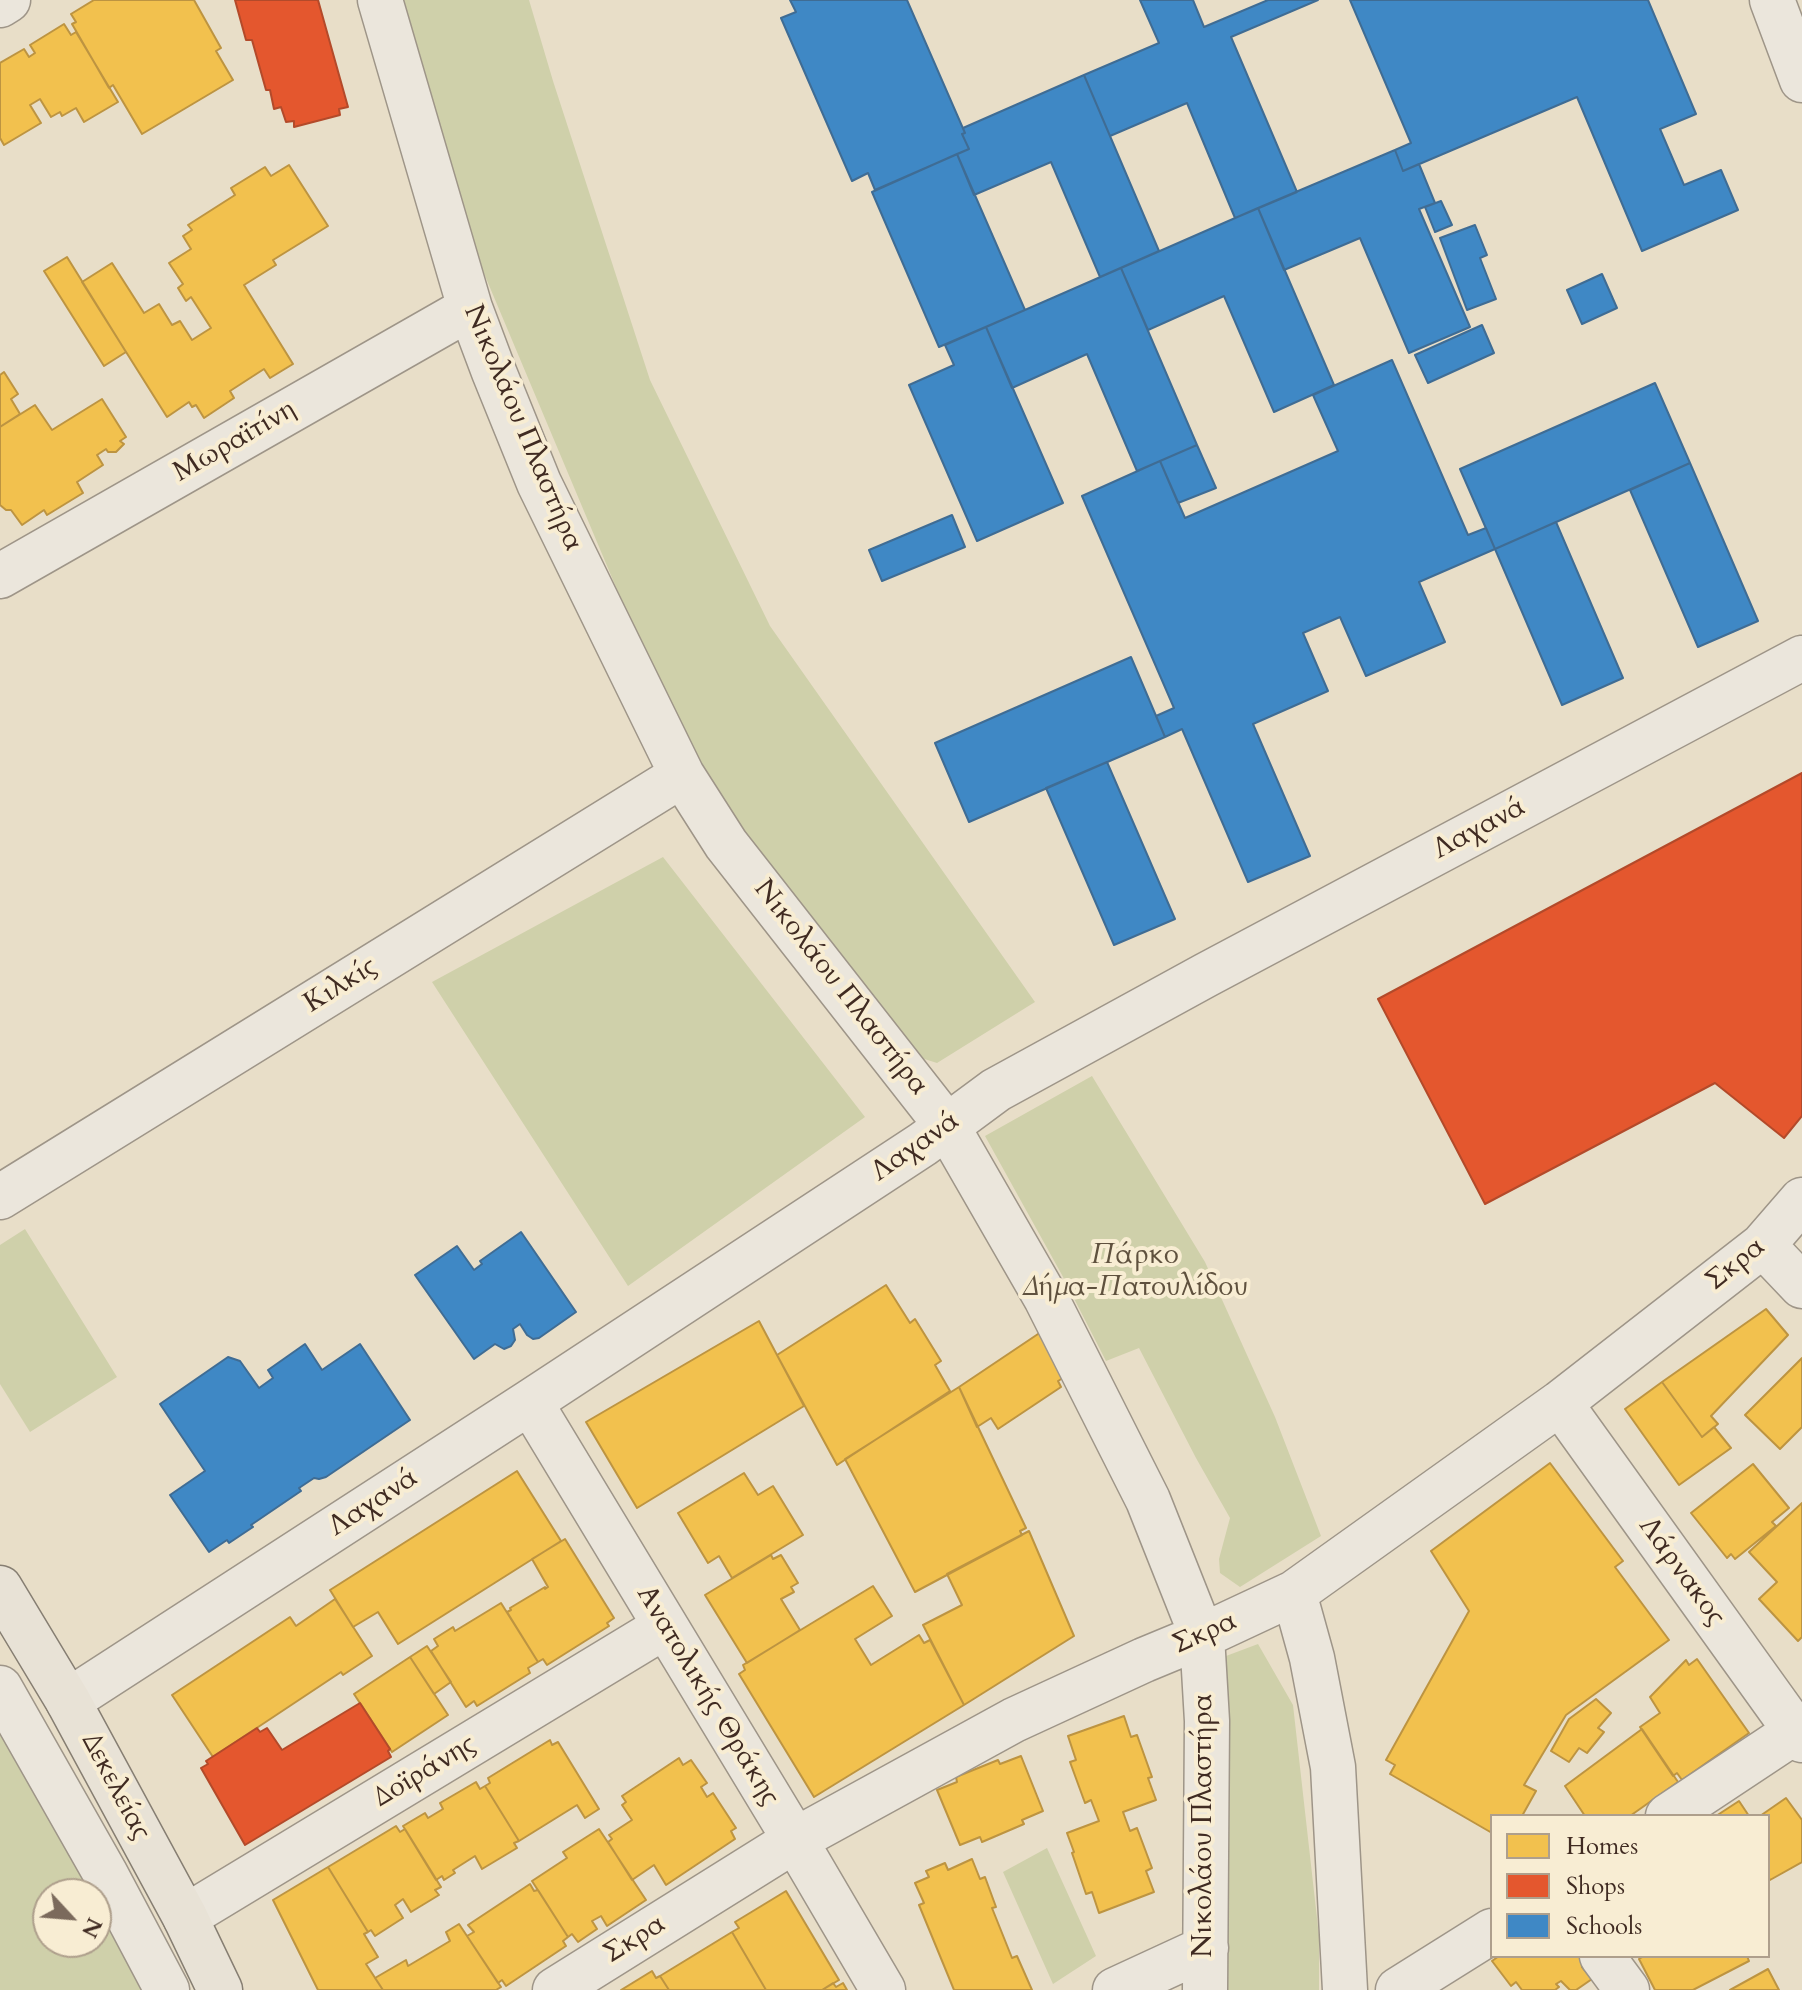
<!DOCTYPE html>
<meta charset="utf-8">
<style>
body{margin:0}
#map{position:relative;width:1802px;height:1990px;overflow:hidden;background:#e8dec8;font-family:Cardo,serif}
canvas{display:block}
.legend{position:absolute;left:1490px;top:1814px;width:280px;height:144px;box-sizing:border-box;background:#f8edd3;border:2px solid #ae9f8c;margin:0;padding:10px 14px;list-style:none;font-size:24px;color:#402b22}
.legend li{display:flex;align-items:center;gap:16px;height:40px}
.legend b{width:40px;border:2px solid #ae9f8c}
.north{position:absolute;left:32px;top:1878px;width:80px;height:80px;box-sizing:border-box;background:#f8edd3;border:2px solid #ae9f8c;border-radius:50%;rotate:116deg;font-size:22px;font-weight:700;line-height:32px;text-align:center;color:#402b22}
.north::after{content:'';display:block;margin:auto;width:28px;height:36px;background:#7b6a5c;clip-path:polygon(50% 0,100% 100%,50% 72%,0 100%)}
</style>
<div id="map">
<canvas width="1802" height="1990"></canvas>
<ul class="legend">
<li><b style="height:22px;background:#f2c14e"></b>Homes</li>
<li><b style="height:22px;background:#e4572e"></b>Shops</li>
<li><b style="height:22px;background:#3f88c5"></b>Schools</li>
</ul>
<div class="north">N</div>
</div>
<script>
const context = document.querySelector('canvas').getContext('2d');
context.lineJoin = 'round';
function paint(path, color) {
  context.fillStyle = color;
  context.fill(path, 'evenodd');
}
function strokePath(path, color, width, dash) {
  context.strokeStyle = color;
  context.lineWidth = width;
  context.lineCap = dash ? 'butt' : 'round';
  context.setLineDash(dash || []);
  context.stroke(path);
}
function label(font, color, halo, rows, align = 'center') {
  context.font = font + ' Cardo,serif';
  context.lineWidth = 8;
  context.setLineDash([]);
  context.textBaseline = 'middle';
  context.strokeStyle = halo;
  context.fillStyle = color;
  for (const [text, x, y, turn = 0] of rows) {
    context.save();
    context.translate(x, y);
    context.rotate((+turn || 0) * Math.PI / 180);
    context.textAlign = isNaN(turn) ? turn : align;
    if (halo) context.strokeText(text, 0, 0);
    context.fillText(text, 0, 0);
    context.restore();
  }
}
const green = new Path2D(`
 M 404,0 L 529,0 L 553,81 L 650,380 L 770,626 L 1035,1002 L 937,1063 L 915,1056 L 720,798 L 679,737 L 475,252 Z
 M 663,857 L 865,1117 L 628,1286 L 432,982 Z
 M 1092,1076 L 1205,1262 L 1275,1417 L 1321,1536 L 1240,1587 L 1220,1573 L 1219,1559 L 1230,1518 L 1196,1458 L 1139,1348 L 1106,1361 L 1062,1275 L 985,1136 Z
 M 25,1229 L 117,1377 L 30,1432 L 0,1384 L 0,1245 Z
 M 1258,1644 L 1293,1705 L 1319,1936 L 1319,1990 L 1223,1990 L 1226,1656 Z
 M 0,1708 L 157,1990 L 0,1990 ZM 48,1894 L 96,1894 L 96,1942 L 48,1942 Z
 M 1047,1848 L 1096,1956 L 1053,1984 L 1003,1872 Z`);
const homes = new Path2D(`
 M 94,0 L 194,0 L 221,48 L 216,51 L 233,80 L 142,134 L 113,85 L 109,88 L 72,24 L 76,22 L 71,14 Z
 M 64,24 L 71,35 L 76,32 L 118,102 L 84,122 L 76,108 L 62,116 L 60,112 L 51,117 L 40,99 L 30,105 L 41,123 L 4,145 L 0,138 L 0,63 L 24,49 L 29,57 L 35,53 L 30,45 Z
 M 289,165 L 328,226 L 273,260 L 276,265 L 244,285 L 293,364 L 270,378 L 264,369 L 230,391 L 234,398 L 204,418 L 196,405 L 192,407 L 189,402 L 167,417 L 82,282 L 112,263 L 144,313 L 159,304 L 172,325 L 180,321 L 192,340 L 211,328 L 191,297 L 186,301 L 178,288 L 183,284 L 169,263 L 191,249 L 183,236 L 192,230 L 188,225 L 235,195 L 231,188 L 265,167 L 271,176 Z
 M 67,257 L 126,352 L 104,366 L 44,271 Z
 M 4,372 L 18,394 L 11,399 L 20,414 L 0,427 L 0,375 Z
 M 102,399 L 126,437 L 120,441 L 124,444 L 116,452 L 108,452 L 106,449 L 97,455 L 103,465 L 77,482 L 83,493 L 47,515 L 44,510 L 22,525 L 11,510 L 6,510 L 0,505 L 0,427 L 35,405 L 52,430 Z
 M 886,1285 L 910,1323 L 915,1319 L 941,1361 L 935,1365 L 950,1391 L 837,1465 L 777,1355 Z
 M 1766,1309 L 1788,1335 L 1711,1416 L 1718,1424 L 1702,1437 L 1662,1382 Z
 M 759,1321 L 804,1406 L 637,1508 L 586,1422 Z
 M 1041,1332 L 1063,1378 L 1058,1381 L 1061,1387 L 998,1429 L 991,1418 L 977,1427 L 959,1387 Z
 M 1802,1358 L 1802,1427 L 1780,1449 L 1745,1415 Z
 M 1662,1382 L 1702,1437 L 1714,1427 L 1731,1448 L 1679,1485 L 1625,1409 Z
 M 959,1387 L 1026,1528 L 1020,1531 L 1022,1535 L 915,1592 L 845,1459 Z
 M 1550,1463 L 1623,1561 L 1615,1567 L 1669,1640 L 1566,1715 L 1524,1785 L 1536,1791 L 1522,1816 L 1492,1816 L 1492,1833 L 1390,1774 L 1395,1765 L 1386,1760 L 1469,1611 L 1431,1551 Z
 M 1753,1464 L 1789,1508 L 1772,1522 L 1776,1526 L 1735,1559 L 1731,1554 L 1727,1558 L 1691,1513 Z
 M 517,1471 L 561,1541 L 398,1644 L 378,1612 L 353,1627 L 330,1590 Z
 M 744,1473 L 758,1495 L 773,1486 L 803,1535 L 732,1578 L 719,1556 L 708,1563 L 678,1513 Z
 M 1802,1503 L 1802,1637 L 1798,1641 L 1759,1599 L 1777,1582 L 1749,1552 Z
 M 1029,1531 L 1074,1636 L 964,1705 L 923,1625 L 962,1605 L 947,1574 Z
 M 565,1539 L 614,1618 L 607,1623 L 609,1626 L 547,1665 L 543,1659 L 538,1662 L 507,1612 L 511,1610 L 510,1608 L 545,1587 L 545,1589 L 548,1587 L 532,1559 Z
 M 771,1555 L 773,1559 L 781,1555 L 798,1583 L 791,1587 L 794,1592 L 781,1599 L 800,1630 L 747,1663 L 705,1595 Z
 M 873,1586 L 892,1616 L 855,1639 L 871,1665 L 919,1635 L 924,1643 L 930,1640 L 964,1705 L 814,1797 L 739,1674 L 745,1670 L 743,1665 Z
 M 335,1599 L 372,1656 L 343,1675 L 341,1672 L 213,1757 L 172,1695 L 290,1617 L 296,1626 Z
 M 501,1603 L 538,1662 L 528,1668 L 530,1673 L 477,1706 L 474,1701 L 466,1707 L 431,1651 L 438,1646 L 434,1639 L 453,1627 L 455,1631 Z
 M 427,1646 L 451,1682 L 434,1694 L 410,1657 Z
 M 410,1657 L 448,1715 L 392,1752 L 354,1694 Z
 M 1697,1659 L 1749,1733 L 1682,1780 L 1677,1773 L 1673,1776 L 1640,1727 L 1660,1713 L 1650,1697 L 1686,1660 L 1689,1665 Z
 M 1596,1699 L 1611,1713 L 1598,1728 L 1604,1732 L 1587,1753 L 1579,1748 L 1569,1762 L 1551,1751 L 1569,1719 Z
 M 1124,1716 L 1131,1737 L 1137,1735 L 1152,1777 L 1148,1778 L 1156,1800 L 1123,1812 L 1130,1831 L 1137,1828 L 1152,1868 L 1146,1871 L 1154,1892 L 1099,1913 L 1092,1892 L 1086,1894 L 1072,1853 L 1074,1852 L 1067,1833 L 1099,1821 L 1091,1800 L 1085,1803 L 1070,1762 L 1076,1760 L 1068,1736 Z
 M 1642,1729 L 1678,1782 L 1630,1816 L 1585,1816 L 1565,1786 Z
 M 550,1740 L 552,1745 L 558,1742 L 599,1809 L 585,1818 L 577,1805 L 519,1841 L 485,1786 L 490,1783 L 488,1778 Z
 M 1021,1756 L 1043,1811 L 1022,1820 L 1024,1824 L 982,1842 L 980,1837 L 960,1845 L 937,1790 L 957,1782 L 956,1777 L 998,1760 L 1000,1764 Z
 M 679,1758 L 683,1765 L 691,1760 L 707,1783 L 701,1787 L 707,1797 L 713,1793 L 736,1828 L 731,1831 L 735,1839 L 666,1885 L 654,1865 L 632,1880 L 608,1842 L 612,1839 L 609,1835 L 632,1820 L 622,1805 L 626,1802 L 622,1796 Z
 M 476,1782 L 480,1789 L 485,1786 L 519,1841 L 514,1843 L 517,1848 L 482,1869 L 475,1856 L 453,1870 L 455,1873 L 444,1880 L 442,1876 L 436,1880 L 403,1826 L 425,1813 L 428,1818 L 443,1809 L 440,1803 Z
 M 1786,1798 L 1802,1820 L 1802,1862 L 1770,1880 L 1768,1877 L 1768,1816 L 1760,1816 Z
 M 1739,1801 L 1749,1816 L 1716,1816 Z
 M 396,1826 L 400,1832 L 405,1829 L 441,1887 L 435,1890 L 439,1895 L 411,1912 L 403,1899 L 395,1905 L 403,1918 L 375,1936 L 371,1930 L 368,1932 L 328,1867 Z
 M 599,1829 L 646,1900 L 607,1926 L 601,1916 L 592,1921 L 597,1929 L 578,1942 L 572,1934 L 568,1937 L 532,1881 L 567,1858 L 563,1852 Z
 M 972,1859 L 980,1879 L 985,1877 L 996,1907 L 992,1908 L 1012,1958 L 1017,1956 L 1032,1990 L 954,1990 L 919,1905 L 924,1903 L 915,1883 L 929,1877 L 926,1871 L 945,1863 L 948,1870 Z
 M 328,1867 L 368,1932 L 364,1934 L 378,1957 L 366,1964 L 383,1990 L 318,1990 L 273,1900 Z
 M 530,1884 L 534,1891 L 538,1890 L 568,1937 L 563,1941 L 566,1946 L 506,1986 L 502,1980 L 498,1983 L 467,1936 L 474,1932 L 468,1925 Z
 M 786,1891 L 839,1980 L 822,1990 L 766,1990 L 732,1932 L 739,1928 L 735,1922 Z
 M 459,1924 L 501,1987 L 496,1990 L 383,1990 L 375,1978 L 406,1960 L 408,1966 L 450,1941 L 446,1932 Z
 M 732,1932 L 766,1990 L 669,1990 L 660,1976 Z
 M 1499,1956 L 1593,1956 L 1595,1959 L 1582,1967 L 1592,1979 L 1576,1990 L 1570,1990 L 1561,1981 L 1556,1984 L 1559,1987 L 1555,1990 L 1522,1990 L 1516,1982 L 1511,1986 L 1492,1961 Z
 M 1644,1956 L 1747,1956 L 1749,1961 L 1693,1990 L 1655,1990 L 1639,1959 Z
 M 1768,1969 L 1779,1990 L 1730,1990 Z
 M 652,1971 L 656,1978 L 660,1976 L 669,1990 L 621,1990 Z
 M 833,1983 L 836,1987 L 843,1983 L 847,1990 L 822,1990 Z`);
const shops = new Path2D(`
 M 235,0 L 318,0 L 348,107 L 339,109 L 340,115 L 294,127 L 294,121 L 286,122 L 281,107 L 274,109 L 270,90 L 266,90 L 252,40 L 246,40 Z
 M 1802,773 L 1802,1116 L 1784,1138 L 1715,1083 L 1485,1204 L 1378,999 Z
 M 360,1703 L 390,1749 L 388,1751 L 391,1757 L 245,1845 L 201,1768 L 208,1764 L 206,1761 L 257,1728 L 260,1732 L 267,1728 L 282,1750 Z`);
const schools = new Path2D(`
 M 790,0 L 907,0 L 965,133 L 962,134 L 969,149 L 875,190 L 868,173 L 852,181 L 781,18 L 796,12 Z
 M 1140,0 L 1193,0 L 1204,27 L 1268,0 L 1318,0 L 1231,37 L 1297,192 L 1235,218 L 1187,103 L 1110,136 L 1084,75 L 1159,43 Z
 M 1350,0 L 1648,0 L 1696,114 L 1660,129 L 1684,185 L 1721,170 L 1738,210 L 1642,251 L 1577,97 L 1403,171 L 1395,150 L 1411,143 Z
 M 1084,75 L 1159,251 L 1100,277 L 1051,162 L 974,195 L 957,154 L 969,149 L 962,134 L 965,133 L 963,128 Z
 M 1395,150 L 1403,171 L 1419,164 L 1435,203 L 1419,209 L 1470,327 L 1409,353 L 1360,238 L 1284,270 L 1258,208 Z
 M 957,154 L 1025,310 L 939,347 L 872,192 Z
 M 1441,201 L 1452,225 L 1435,232 L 1425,207 Z
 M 1258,208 L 1334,385 L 1274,412 L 1224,296 L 1148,330 L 1121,268 Z
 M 1475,225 L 1487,255 L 1480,258 L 1496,299 L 1467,310 L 1440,238 Z
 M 1121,268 L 1197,445 L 1137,471 L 1087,354 L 1012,388 L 986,327 Z
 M 1602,274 L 1617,308 L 1582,324 L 1567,290 Z
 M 1482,325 L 1494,353 L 1428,383 L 1415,355 Z
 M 986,327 L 1063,503 L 977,541 L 909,385 L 954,365 L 945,345 Z
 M 1392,360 L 1468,535 L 1486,528 L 1495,549 L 1419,582 L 1445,642 L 1366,676 L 1340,617 L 1303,633 L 1328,691 L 1253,724 L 1310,856 L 1248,882 L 1182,729 L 1165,737 L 1156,716 L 1174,708 L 1082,496 L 1160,461 L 1185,518 L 1338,451 L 1313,395 Z
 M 1655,383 L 1690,463 L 1495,549 L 1460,469 Z
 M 1197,445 L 1216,488 L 1178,503 L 1160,461 Z
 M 1690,463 L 1758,621 L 1698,647 L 1630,490 Z
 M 952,515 L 965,547 L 882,581 L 869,550 Z
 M 1556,522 L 1623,678 L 1562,705 L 1495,549 Z
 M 1131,657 L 1165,737 L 969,822 L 935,743 Z
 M 1107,762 L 1175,919 L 1114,945 L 1046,788 Z
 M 521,1232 L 576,1312 L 539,1338 L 533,1339 L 527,1335 L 520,1324 L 513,1329 L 515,1340 L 511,1346 L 504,1349 L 495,1344 L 474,1359 L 415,1275 L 457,1246 L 474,1270 L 482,1264 L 480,1261 Z
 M 305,1344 L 322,1370 L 360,1344 L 410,1420 L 326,1477 L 319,1479 L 314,1478 L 299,1488 L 301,1491 L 251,1525 L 253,1527 L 229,1543 L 227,1540 L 209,1552 L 170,1495 L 205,1471 L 160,1404 L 228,1357 L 240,1361 L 259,1388 L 273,1378 L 268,1370 Z`);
const minor = new Path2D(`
 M 380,0 L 470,308 L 494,372 L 539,483 L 682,775 L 726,844 L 947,1126 L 1046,1298 L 1148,1500 L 1202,1636 L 1207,1721 L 1205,1990
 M 1772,0 L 1802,80
 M 0,5 L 8,0
 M 0,576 L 470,308
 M 0,1197 L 682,775
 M 1763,1245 L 1802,1286
 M 530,1402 L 795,1840 L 883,1990
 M 1560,1403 L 1802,1740
 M 1294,1593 L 1312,1658 L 1333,1767 L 1345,1990
 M 0,1688 L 105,1873 L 167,1990
 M 68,1701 L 530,1402 L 923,1144 L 996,1090 L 1206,975 L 1802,658
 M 1668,1816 L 1796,1731
 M 185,1917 L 664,1627
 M 1602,1956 L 1627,1990
 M 555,1990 L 795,1840 L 1014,1720 L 1144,1660 L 1202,1636 L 1294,1593 L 1560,1403 L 1763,1245 L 1802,1200
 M 1115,1990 L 1206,1948
 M 1398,1990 L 1492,1931`);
const major = new Path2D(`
 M 0,1588 L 68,1701 L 185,1917 L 220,1990`);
const streetNames = [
 ["Νικολάου Πλαστήρα",522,428,67],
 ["Μωραϊτίνη",235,442,-30],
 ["Λαχανά",1480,829,-28],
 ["Κιλκίς",341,986,-32],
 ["Νικολάου Πλαστήρα",840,988,52],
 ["Λαχανά",916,1147,-35],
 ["Σκρα",1736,1265,-39],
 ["Λαχανά",374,1503,-33],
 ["Λάρνακος",1681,1572,54],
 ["Σκρα",1205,1634,-24],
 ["Ανατολικής Θράκης",707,1696,59],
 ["Δοϊράνης",425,1772,-31],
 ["Δεκελείας",115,1787,62],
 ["Νικολάου Πλαστήρα",1205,1826,-90],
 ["Σκρα",635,1940,-32]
];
const parkNames = [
 ["Πάρκο",1135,1257],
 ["Δήμα-Πατουλίδου",1135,1289]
];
paint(green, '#cfd0aa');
paint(homes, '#f2c14e');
strokePath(homes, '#bd9441', 2);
paint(shops, '#e4572e');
strokePath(shops, '#b34a2a', 2);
paint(schools, '#3f88c5');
strokePath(schools, '#3f6c94', 2);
strokePath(minor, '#9e9588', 47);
strokePath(major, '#867e72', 47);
strokePath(minor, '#ebe6dc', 44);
strokePath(major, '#e8e2d6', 44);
label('28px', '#402b22', '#f8edd3', streetNames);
label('italic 28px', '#5f513e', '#f8edd3', parkNames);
</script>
